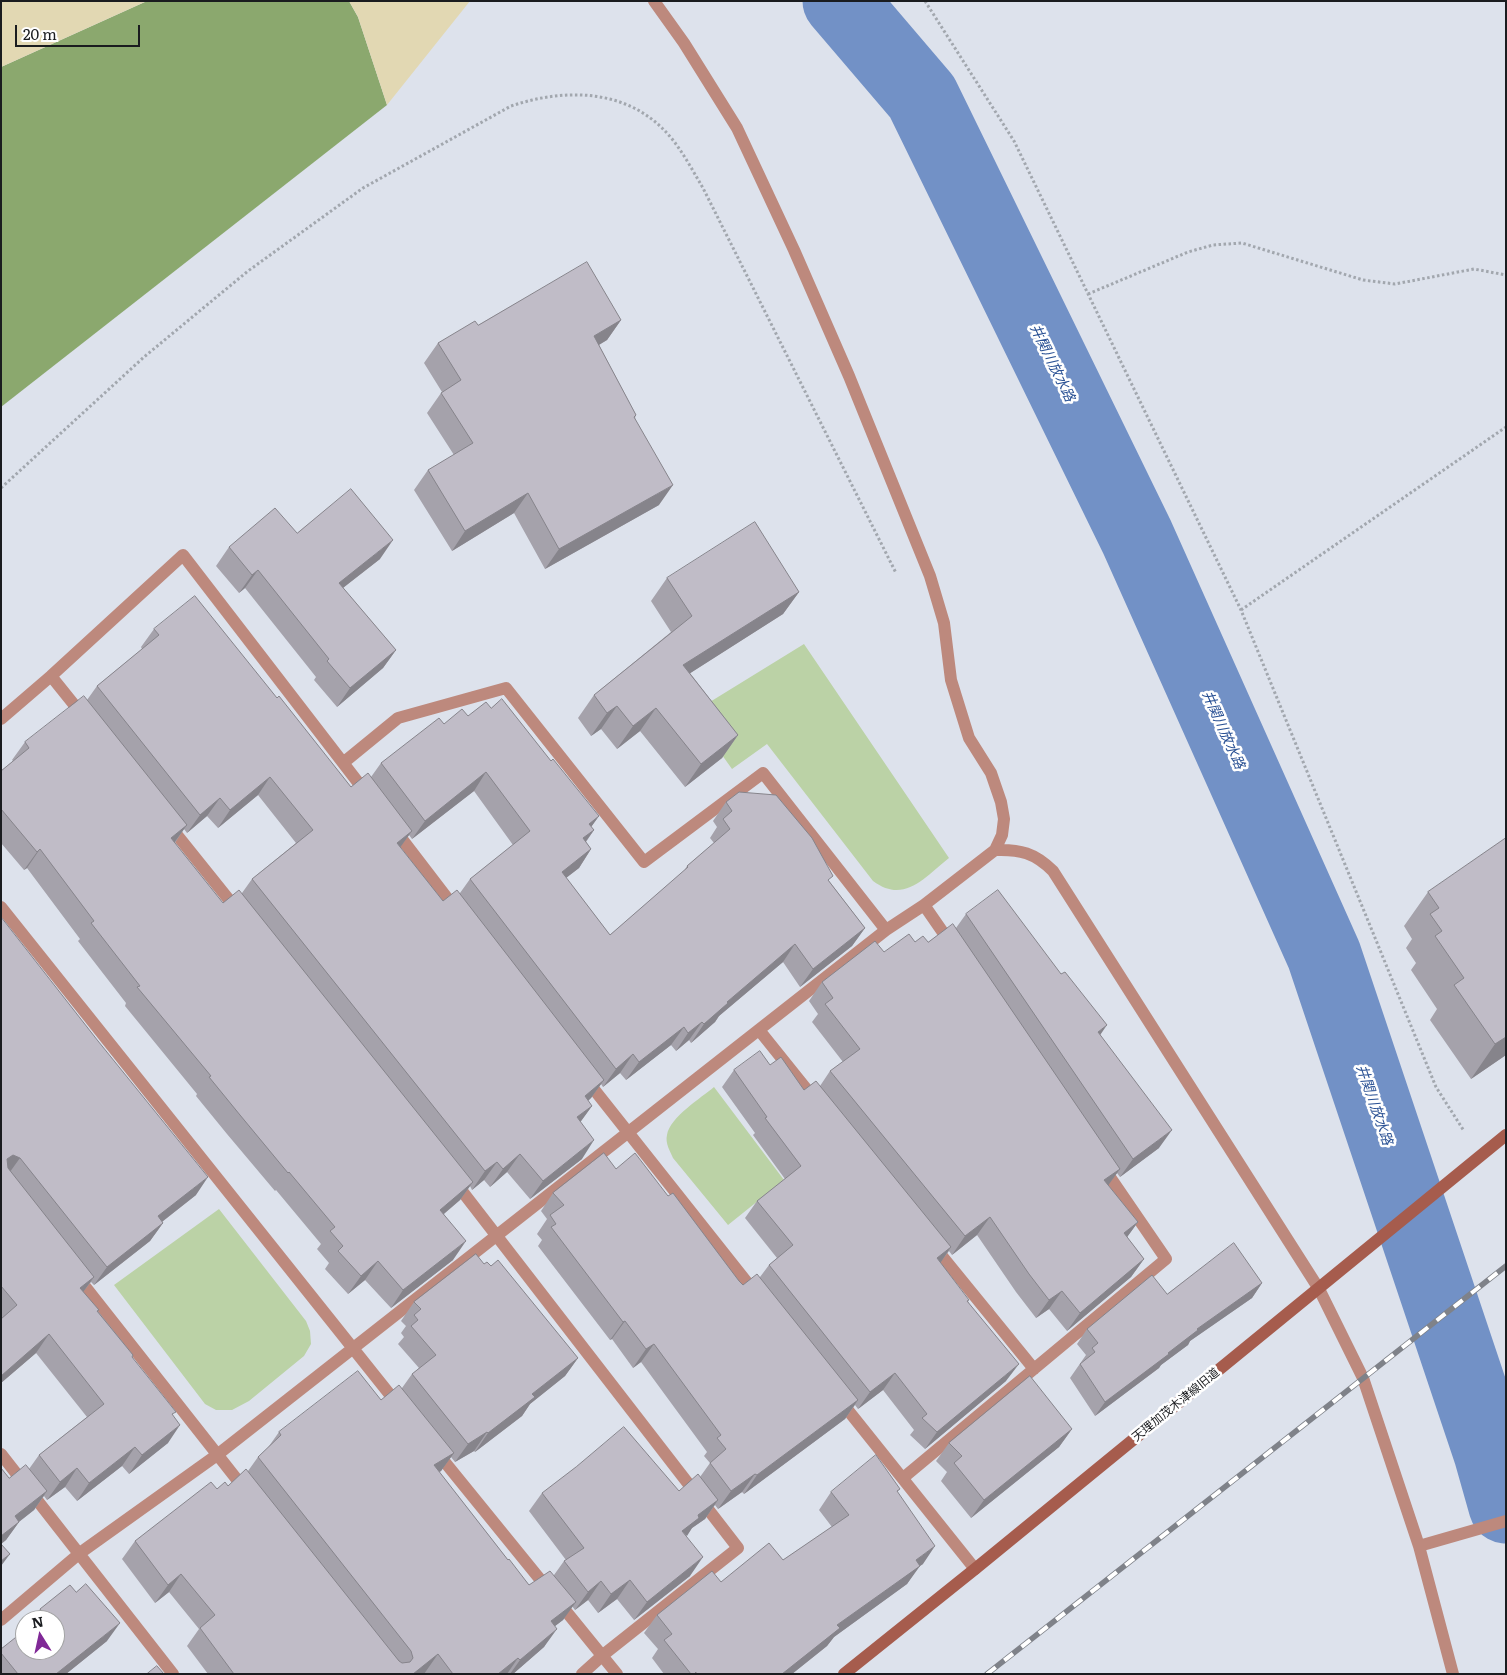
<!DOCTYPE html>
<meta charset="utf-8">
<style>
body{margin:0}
#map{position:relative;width:1507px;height:1675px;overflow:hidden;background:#dde2ec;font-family:Literata,serif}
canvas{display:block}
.frame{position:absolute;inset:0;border:2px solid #1a1c1f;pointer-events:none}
.north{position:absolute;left:15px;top:1610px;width:50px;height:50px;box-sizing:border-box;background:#fff;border:1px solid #a3a4a5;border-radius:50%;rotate:350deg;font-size:14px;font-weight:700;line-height:20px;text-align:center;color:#1a1c1f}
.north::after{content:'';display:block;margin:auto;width:18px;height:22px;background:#802997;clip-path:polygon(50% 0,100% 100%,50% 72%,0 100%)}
.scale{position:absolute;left:15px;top:25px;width:125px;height:22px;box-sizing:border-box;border:2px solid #1a1c1f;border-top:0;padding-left:6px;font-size:15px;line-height:18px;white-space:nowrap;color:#1a1c1f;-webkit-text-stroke:4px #fff;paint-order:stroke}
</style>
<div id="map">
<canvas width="1507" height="1675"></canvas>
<div class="frame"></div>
<div class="north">N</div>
<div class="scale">20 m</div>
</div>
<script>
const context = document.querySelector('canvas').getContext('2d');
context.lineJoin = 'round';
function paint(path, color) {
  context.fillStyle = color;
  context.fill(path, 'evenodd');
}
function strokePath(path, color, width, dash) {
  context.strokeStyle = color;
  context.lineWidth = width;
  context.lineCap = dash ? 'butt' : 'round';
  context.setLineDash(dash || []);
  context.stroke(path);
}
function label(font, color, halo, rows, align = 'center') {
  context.font = font + ' Literata,"Noto Sans JP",serif';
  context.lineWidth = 5;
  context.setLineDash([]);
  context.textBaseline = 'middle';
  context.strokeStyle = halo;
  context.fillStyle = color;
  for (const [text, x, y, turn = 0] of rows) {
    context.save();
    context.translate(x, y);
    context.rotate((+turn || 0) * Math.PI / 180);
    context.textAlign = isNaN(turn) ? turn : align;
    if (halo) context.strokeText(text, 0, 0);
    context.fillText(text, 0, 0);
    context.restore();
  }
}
const green = new Path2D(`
 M 804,644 L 949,858 C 924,878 904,904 873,881 L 767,744 L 732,769 L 692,713 Z
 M 714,1087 L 784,1180 L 728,1225 L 673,1158 C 670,1151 665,1143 667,1135 C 670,1117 701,1098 714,1087 Z
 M 219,1209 L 306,1321 L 310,1331 L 311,1344 L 304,1356 L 249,1401 L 232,1410 L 216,1410 L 205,1404 L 114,1285 Z`);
const forest = new Path2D(`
 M 147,1 L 349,1 L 358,17 L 387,105 L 1,407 L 1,67 Z`);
const sand = new Path2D(`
 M 1,1 L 147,1 L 1,67 Z
 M 349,1 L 470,1 L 387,105 L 358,17 Z`);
const river = new Path2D(`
 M 840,1 L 922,97 L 1137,537 L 1324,955 L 1491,1453 L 1506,1506`);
const path = new Path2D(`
 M 925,1 L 1014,141 L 1241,610 L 1436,1087 L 1464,1131
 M 1088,294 L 1188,252 L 1213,245 L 1242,243 L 1363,280 L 1395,284 L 1474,269 L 1506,275
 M 1,488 L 144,357 L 248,271 L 363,188 L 511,106 C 562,89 621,88 662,128 C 679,144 691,168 703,188 L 896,573
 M 1241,610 L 1506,427`);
const street = new Path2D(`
 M 51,676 L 84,717
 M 1,719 L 51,676 L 183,555 L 367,794
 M 343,763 L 398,718 L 506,688 L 644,862 L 763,773 L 886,930
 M 169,825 L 238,911
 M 395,830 L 457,911
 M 995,850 C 1020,849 1035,853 1053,871 L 1319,1289 L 1363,1378 L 1419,1546 L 1453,1674
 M 924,905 L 951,944
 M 1,907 L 399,1406
 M 759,1030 L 816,1101
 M 585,1078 L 757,1295
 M 455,1182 L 738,1548 L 603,1655 L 582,1674
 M 933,1245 L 1034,1369
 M 76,1275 L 246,1491
 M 839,1399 L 975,1569
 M 435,1450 L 617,1674
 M 1,1454 L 173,1674
 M 903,1478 L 1166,1259 L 1103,1167
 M 1419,1546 L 1506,1521
 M 1,1620 L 80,1553 L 217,1455 L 886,930 L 924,905 L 995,850 L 1002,835 L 1004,819 L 1001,802 L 991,773 L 969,738 L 951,680 L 944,623 L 930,576 L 849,376 L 794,250 L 737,128 L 684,43 L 654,1`);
const secondary = new Path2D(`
 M 844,1674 L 975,1569 L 1506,1135`);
const rail = new Path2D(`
 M 987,1674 L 1506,1266`);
const wall = new Path2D(`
 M 621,320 L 607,340 L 599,345 L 636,415 L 635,418 L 659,505 L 545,569 L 514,513 L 452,551 L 414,490 L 428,470 L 454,455 L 427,413 L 441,393 L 442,392 L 424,363 L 438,343 L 478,325 Z
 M 297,533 L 380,559 L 343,588 L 396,650 L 383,668 L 337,707 L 314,680 L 316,677 L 245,588 L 239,593 L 216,566 L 229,547 Z
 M 667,578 L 799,592 L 783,614 L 690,673 L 738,735 L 722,758 L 685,787 L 640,731 L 617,749 L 601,729 L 591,736 L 578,718 L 594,695 L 671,632 L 651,601 Z
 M 154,629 L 277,698 L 351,787 L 371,777 L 381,763 L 444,724 L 491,708 L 551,761 L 599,816 L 591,827 L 594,830 L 586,842 L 591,849 L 579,868 L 566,878 L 610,935 L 684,871 L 687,866 L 714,843 L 710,838 L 717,827 L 713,821 L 726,802 L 829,881 L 865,928 L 852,946 L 800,987 L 783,962 L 719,1016 L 715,1022 L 691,1043 L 689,1040 L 676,1051 L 671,1045 L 626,1080 L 620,1073 L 603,1087 L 601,1084 L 591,1098 L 588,1101 L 592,1106 L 580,1122 L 582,1159 L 530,1199 L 507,1172 L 490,1187 L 484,1180 L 472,1190 L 470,1186 L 460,1200 L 444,1214 L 453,1260 L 391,1308 L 365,1280 L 348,1294 L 325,1269 L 329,1263 L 317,1249 L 321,1244 L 276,1190 L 275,1191 L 227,1134 L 196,1096 L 197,1094 L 125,1006 L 126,1003 L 78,941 L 80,939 L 27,868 L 24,870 L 1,843 L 1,771 L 13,761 L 12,760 L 25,742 L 87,700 L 97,686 L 142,649 L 141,647 ZM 474,791 L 513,845 L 470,879 L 460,893 L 443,901 L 400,847 L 409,835 L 412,839 ZM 258,795 L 296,843 L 252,879 L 242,893 L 223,903 L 175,843 L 184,829 L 187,833 L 207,816 L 218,828 Z
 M 1506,838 L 1506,1055 L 1471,1079 L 1430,1020 L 1437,1009 L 1411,970 L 1416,963 L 1406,948 L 1412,939 L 1404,926 L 1428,892 Z
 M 966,914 L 1100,1035 L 1159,1148 L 1120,1177 L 1117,1173 L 1108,1185 L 1138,1222 L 1127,1237 L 1144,1259 L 1131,1277 L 1067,1331 L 1049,1309 L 1036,1318 L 1016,1292 L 977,1235 L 952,1255 L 949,1251 L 940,1263 L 968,1301 L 1006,1381 L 925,1449 L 910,1435 L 914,1430 L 883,1390 L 858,1409 L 855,1405 L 845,1419 L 744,1494 L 742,1492 L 718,1509 L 715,1505 L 705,1519 L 692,1528 L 686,1536 L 690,1576 L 634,1620 L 617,1599 L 598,1613 L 588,1600 L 575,1610 L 572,1606 L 563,1620 L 555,1626 L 544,1647 L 513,1674 L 426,1674 L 425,1673 L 424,1674 L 208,1674 L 187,1646 L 199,1629 L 169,1592 L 155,1603 L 122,1559 L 135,1541 L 217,1489 L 228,1486 L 248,1471 L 258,1457 L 267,1449 L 279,1432 L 381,1400 L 402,1388 L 412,1374 L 419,1368 L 398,1344 L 404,1337 L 401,1333 L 406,1326 L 401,1321 L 414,1302 L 484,1264 L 578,1358 L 565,1376 L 530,1404 L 522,1416 L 475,1452 L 474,1451 L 455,1462 L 451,1457 L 441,1471 L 439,1472 L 508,1560 L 529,1585 L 554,1575 L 564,1561 L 566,1560 L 529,1511 L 542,1493 L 679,1491 L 700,1477 L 710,1463 L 704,1456 L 707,1452 L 641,1362 L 633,1368 L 612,1339 L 610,1340 L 538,1246 L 542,1240 L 537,1234 L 547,1219 L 541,1211 L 553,1193 L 616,1169 L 668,1196 L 739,1281 L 743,1285 L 760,1277 L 769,1265 L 777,1258 L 745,1218 L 757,1201 L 785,1179 L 753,1135 L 755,1133 L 722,1087 L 734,1070 L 770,1065 L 804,1090 L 820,1086 L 830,1071 L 843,1062 L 812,1022 L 818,1014 L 809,1001 L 822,982 L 884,952 L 915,942 L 928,942 L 956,928 Z
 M 1,917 L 196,1195 L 162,1222 L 163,1223 L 150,1241 L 94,1285 L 91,1282 L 83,1292 L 99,1310 L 98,1311 L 133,1355 L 132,1357 L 173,1416 L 168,1443 L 129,1474 L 122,1466 L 77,1501 L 65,1487 L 47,1500 L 44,1496 L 34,1510 L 19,1522 L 6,1540 L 1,1544 L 1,1468 L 9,1478 L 29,1469 L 39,1455 L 87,1417 L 36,1353 L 1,1383 Z
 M 1262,1283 L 1252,1298 L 1190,1341 L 1188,1345 L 1161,1365 L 1159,1368 L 1095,1416 L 1070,1378 L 1086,1355 L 1077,1344 L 1087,1329 Z
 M 1072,1429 L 1059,1447 L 971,1518 L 941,1481 L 947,1472 L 936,1461 L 949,1443 Z
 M 900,1489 L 897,1492 L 923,1564 L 919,1566 L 907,1584 L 834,1637 L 827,1646 L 792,1674 L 664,1674 L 652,1658 L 658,1649 L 644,1633 L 657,1615 L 721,1582 L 783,1560 L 832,1527 L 819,1510 L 831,1492 Z
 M 40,1609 L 107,1641 L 66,1674 L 1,1674 L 1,1649 L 55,1620 L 33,1620 Z`);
const shadedWall = new Path2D(`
 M 621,320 L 607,340 L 580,356 L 594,336 Z
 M 673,485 L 659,505 L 545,569 L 559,549 Z
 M 528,493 L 514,513 L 452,551 L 465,531 Z
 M 393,540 L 380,559 L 326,601 L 339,583 Z
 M 258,570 L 245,588 L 239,593 L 252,575 Z
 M 799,592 L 783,614 L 667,688 L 683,665 Z
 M 396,650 L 383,668 L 337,707 L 350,688 Z
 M 617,706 L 601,729 L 591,736 L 607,713 Z
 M 656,708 L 640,731 L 617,749 L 633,726 Z
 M 738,735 L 722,758 L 685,787 L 701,764 Z
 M 486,772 L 474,791 L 412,839 L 425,821 Z
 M 270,777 L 258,795 L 218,828 L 230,810 Z
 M 220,798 L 207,816 L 187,833 L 200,815 Z
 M 599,816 L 586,834 L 589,824 Z
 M 187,825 L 174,843 L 171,838 Z
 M 594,830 L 581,848 L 583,838 Z
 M 412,831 L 399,849 L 397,843 Z
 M 40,849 L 27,868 L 24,870 L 37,852 Z
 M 591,849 L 579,868 L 549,891 L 562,872 Z
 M 865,928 L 852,946 L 800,987 L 813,969 Z
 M 795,944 L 783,962 L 719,1016 L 715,1022 L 691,1043 L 704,1024 L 727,1002 Z
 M 702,1022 L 689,1040 L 676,1051 L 688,1033 Z
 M 1107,1025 L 1094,1044 L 1098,1032 Z
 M 684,1027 L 671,1045 L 626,1080 L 639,1062 Z
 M 1506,1037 L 1506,1055 L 1471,1079 L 1495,1044 Z
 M 633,1054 L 620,1073 L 603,1087 L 616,1069 Z
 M 604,1080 L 591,1098 L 572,1115 L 585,1096 Z
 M 592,1106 L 579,1124 L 577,1117 Z
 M 1172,1130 L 1159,1148 L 1120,1177 L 1133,1159 Z
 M 594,1140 L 582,1159 L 530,1199 L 543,1181 Z
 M 520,1154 L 507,1172 L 490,1187 L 503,1169 Z
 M 13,1155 L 20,1158 L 7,1176 L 7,1159 Z
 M 497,1162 L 484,1180 L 472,1190 L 485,1171 Z
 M 1120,1169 L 1107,1187 L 1104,1180 Z
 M 208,1177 L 196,1195 L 145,1235 L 158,1216 Z
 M 473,1182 L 460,1200 L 427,1228 L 440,1210 Z
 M 990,1217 L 977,1235 L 952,1255 L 965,1236 Z
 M 1138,1222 L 1125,1240 L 1124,1233 Z
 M 163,1223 L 150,1241 L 94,1285 L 107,1267 Z
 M 466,1241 L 453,1260 L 391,1308 L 403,1290 Z
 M 951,1247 L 939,1265 L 937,1258 Z
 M 1144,1259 L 1131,1277 L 1067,1331 L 1080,1313 Z
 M 378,1261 L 365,1280 L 348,1294 L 361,1276 Z
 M 94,1277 L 81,1295 L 80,1288 Z
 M 1262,1283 L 1252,1298 L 1190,1341 L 1188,1345 L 1161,1365 L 1159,1368 L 1095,1416 L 1105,1402 L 1197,1329 Z
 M 1062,1291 L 1049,1309 L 1036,1318 L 1049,1300 Z
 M 625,1321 L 612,1339 L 610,1340 L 623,1322 Z
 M 49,1334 L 36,1353 L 1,1383 L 1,1376 Z
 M 654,1344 L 641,1362 L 633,1368 L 646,1349 Z
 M 578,1358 L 565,1376 L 530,1404 L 522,1416 L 475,1452 L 488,1433 L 532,1394 Z
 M 1019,1364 L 1006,1381 L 925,1449 L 937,1432 Z
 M 895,1373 L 883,1390 L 858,1409 L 870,1392 Z
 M 858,1400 L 845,1419 L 744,1494 L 757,1475 Z
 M 180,1425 L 168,1443 L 129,1474 L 142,1455 Z
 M 1072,1429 L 1059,1447 L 971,1518 L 984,1500 Z
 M 487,1432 L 474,1451 L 455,1462 L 468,1444 Z
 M 135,1447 L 122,1466 L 77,1501 L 89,1483 Z
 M 454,1453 L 441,1471 L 421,1484 L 434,1465 Z
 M 77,1468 L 65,1487 L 47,1500 L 60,1482 Z
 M 755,1474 L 742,1492 L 718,1509 L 731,1491 Z
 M 47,1491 L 34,1510 L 2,1535 L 15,1516 Z
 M 718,1500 L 705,1519 L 692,1528 L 687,1536 L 682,1531 L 698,1515 Z
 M 19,1522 L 6,1540 L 1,1544 L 1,1536 Z
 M 935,1546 L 923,1564 L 903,1578 L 916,1560 Z
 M 10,1554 L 1,1566 L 1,1561 Z
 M 703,1557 L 690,1576 L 634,1620 L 647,1602 Z
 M 920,1566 L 907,1584 L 834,1637 L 827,1646 L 792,1674 L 782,1674 L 837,1625 Z
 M 181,1574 L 169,1592 L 155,1603 L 168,1585 Z
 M 630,1580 L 617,1599 L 598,1613 L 611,1594 Z
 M 601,1581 L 588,1600 L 575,1610 L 588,1592 Z
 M 576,1602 L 563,1620 L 538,1639 L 551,1621 Z
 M 120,1623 L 107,1641 L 66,1674 L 56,1674 Z
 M 557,1629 L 544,1647 L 513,1674 L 510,1674 L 520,1660 Z
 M 438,1654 L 424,1674 L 413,1674 Z
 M 518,1658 L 507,1674 L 498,1674 Z`);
const building = new Path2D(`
 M 587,262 L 621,320 L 594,336 L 636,415 L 634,417 L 673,485 L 559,549 L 528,493 L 465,531 L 428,470 L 473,443 L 441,393 L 461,380 L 438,343 L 475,321 L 478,325 Z
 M 351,489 L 393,540 L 339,583 L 396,650 L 350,688 L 327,661 L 329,659 L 258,570 L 252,575 L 229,547 L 275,508 L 297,533 Z
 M 755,522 L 799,592 L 683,665 L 738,735 L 701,764 L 656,708 L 633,726 L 617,706 L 607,713 L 594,695 L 692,616 L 667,578 Z
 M 195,596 L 277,698 L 279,696 L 351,787 L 368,773 L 412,831 L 397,843 L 443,901 L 457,890 L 604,1080 L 585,1096 L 592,1106 L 577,1117 L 594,1140 L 543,1181 L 520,1154 L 503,1169 L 497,1162 L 485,1171 L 252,879 L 313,830 L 270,777 L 230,810 L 220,798 L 200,815 L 97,686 L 159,635 L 154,629 Z
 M 84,696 L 187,825 L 171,838 L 223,903 L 239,890 L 473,1182 L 440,1210 L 466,1241 L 403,1290 L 378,1261 L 361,1276 L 338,1251 L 343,1246 L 330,1231 L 335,1227 L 289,1172 L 288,1173 L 240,1115 L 209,1077 L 211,1076 L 137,987 L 140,986 L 91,923 L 94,921 L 40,849 L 37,852 L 1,809 L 1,771 L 29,748 L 25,742 Z
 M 502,699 L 551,761 L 553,759 L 599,816 L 589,824 L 594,830 L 583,838 L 591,849 L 562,872 L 610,935 L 688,867 L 687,866 L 730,829 L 723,819 L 732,811 L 726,802 L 739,792 L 776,795 L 812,838 L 833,876 L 828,880 L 865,928 L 813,969 L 795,944 L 727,1002 L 728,1003 L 704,1024 L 702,1022 L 688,1033 L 684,1027 L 639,1062 L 633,1054 L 616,1069 L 470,879 L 530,831 L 486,772 L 425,821 L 381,763 L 439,718 L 444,724 L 462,709 L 468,716 L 486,702 L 491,708 Z
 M 1506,838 L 1506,1037 L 1495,1044 L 1454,985 L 1464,978 L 1435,936 L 1442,931 L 1430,914 L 1439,908 L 1428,892 Z
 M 998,890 L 1061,974 L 1065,972 L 1107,1025 L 1098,1032 L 1172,1130 L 1133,1159 L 966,914 Z
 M 1,917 L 98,1041 L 208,1177 L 158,1216 L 163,1223 L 107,1267 L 20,1158 L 13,1155 L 7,1159 L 8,1168 L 94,1277 L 80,1288 L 99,1310 L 97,1311 L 133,1355 L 132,1357 L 176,1412 L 172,1414 L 180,1425 L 142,1455 L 135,1447 L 89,1483 L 77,1468 L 60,1482 L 39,1455 L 104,1404 L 49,1334 L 1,1376 L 1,1319 L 17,1305 L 1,1286 Z
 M 953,924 L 1120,1169 L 1104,1180 L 1138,1222 L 1124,1233 L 1144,1259 L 1080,1313 L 1062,1291 L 1049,1300 L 1029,1274 L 990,1217 L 965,1236 L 830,1071 L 860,1049 L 825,1004 L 833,998 L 822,982 L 875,941 L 884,952 L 909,934 L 915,942 L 923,936 L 928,942 Z
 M 760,1051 L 770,1065 L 781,1057 L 804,1090 L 816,1081 L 951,1247 L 937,1258 L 969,1300 L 967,1301 L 1019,1364 L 937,1432 L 922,1418 L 927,1414 L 895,1373 L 870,1392 L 769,1265 L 793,1245 L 757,1201 L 801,1166 L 765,1118 L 767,1117 L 734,1070 Z
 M 604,1153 L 616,1169 L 635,1153 L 668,1196 L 673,1193 L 739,1281 L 743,1285 L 757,1274 L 858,1400 L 757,1475 L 755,1474 L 731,1491 L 710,1463 L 726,1449 L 717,1438 L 721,1435 L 654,1344 L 646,1349 L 625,1321 L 623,1322 L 551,1227 L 556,1224 L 550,1215 L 564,1205 L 553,1193 Z
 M 1234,1243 L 1262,1283 L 1197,1329 L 1198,1330 L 1168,1353 L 1169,1354 L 1105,1402 L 1080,1364 L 1095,1352 L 1092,1348 L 1098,1343 L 1087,1329 L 1152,1275 L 1167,1294 Z
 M 476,1254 L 484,1264 L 487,1262 L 491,1266 L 498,1260 L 578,1358 L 532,1394 L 535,1397 L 488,1433 L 487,1432 L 468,1444 L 412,1374 L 436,1355 L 411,1326 L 418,1320 L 414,1315 L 421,1309 L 414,1302 Z
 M 358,1371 L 381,1400 L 399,1385 L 454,1453 L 434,1465 L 508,1560 L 509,1559 L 529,1585 L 550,1571 L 576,1602 L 551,1621 L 557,1629 L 520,1660 L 518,1658 L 498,1674 L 453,1674 L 438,1654 L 413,1674 L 234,1674 L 200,1628 L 215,1615 L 181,1574 L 168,1585 L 135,1541 L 211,1482 L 217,1489 L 225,1482 L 228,1486 L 246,1469 L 399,1661 L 402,1663 L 410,1662 L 413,1658 L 411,1651 L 258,1457 L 281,1435 L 279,1432 Z
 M 1030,1376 L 1072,1429 L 984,1500 L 954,1463 L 962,1456 L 949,1443 Z
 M 624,1427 L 679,1491 L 698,1474 L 718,1500 L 698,1515 L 699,1518 L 682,1531 L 703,1557 L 647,1602 L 630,1580 L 611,1594 L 601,1581 L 588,1592 L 564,1561 L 584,1548 L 542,1493 L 576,1467 Z
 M 876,1455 L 900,1489 L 897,1491 L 935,1546 L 916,1560 L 920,1566 L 837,1625 L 840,1628 L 782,1674 L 696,1674 L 696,1672 L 694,1674 L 691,1674 L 664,1640 L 672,1634 L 657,1615 L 712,1571 L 721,1582 L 769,1543 L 783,1560 L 849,1515 L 831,1492 Z
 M 26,1465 L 47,1491 L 15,1516 L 19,1522 L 1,1536 L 1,1468 L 9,1478 Z
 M 1,1544 L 10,1554 L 1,1561 Z
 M 86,1584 L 120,1623 L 56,1674 L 18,1674 L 1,1653 L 1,1649 L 25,1630 L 25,1650 L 55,1650 L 55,1620 L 37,1620 L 44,1614 L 40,1609 L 70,1585 L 76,1592 Z
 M 157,1666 L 164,1674 L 147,1674 Z`);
const streetNames = [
 ["天理加茂木津線旧道",1176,1405,-39]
];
const waterNames = [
 ["井関川放水路",1052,363,64],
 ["井関川放水路",1223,730,66],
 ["井関川放水路",1374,1105,71]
];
paint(green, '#bbd2a6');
paint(forest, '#8ba86e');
paint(sand, '#e2d8b3');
strokePath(river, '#7291c6', 75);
strokePath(path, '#a2a7ae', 3, [2.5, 2.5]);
strokePath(street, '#bd897d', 12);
strokePath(secondary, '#a65c4d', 12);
strokePath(rail, '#7f8289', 5.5);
strokePath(rail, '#fff', 4, [11]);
paint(wall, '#a5a2ab');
paint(shadedWall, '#86848b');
paint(building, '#c0bcc7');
strokePath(building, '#86848b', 1);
label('12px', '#1a1c1f', '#fff', streetNames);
label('italic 14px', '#2b5295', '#fff', waterNames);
</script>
